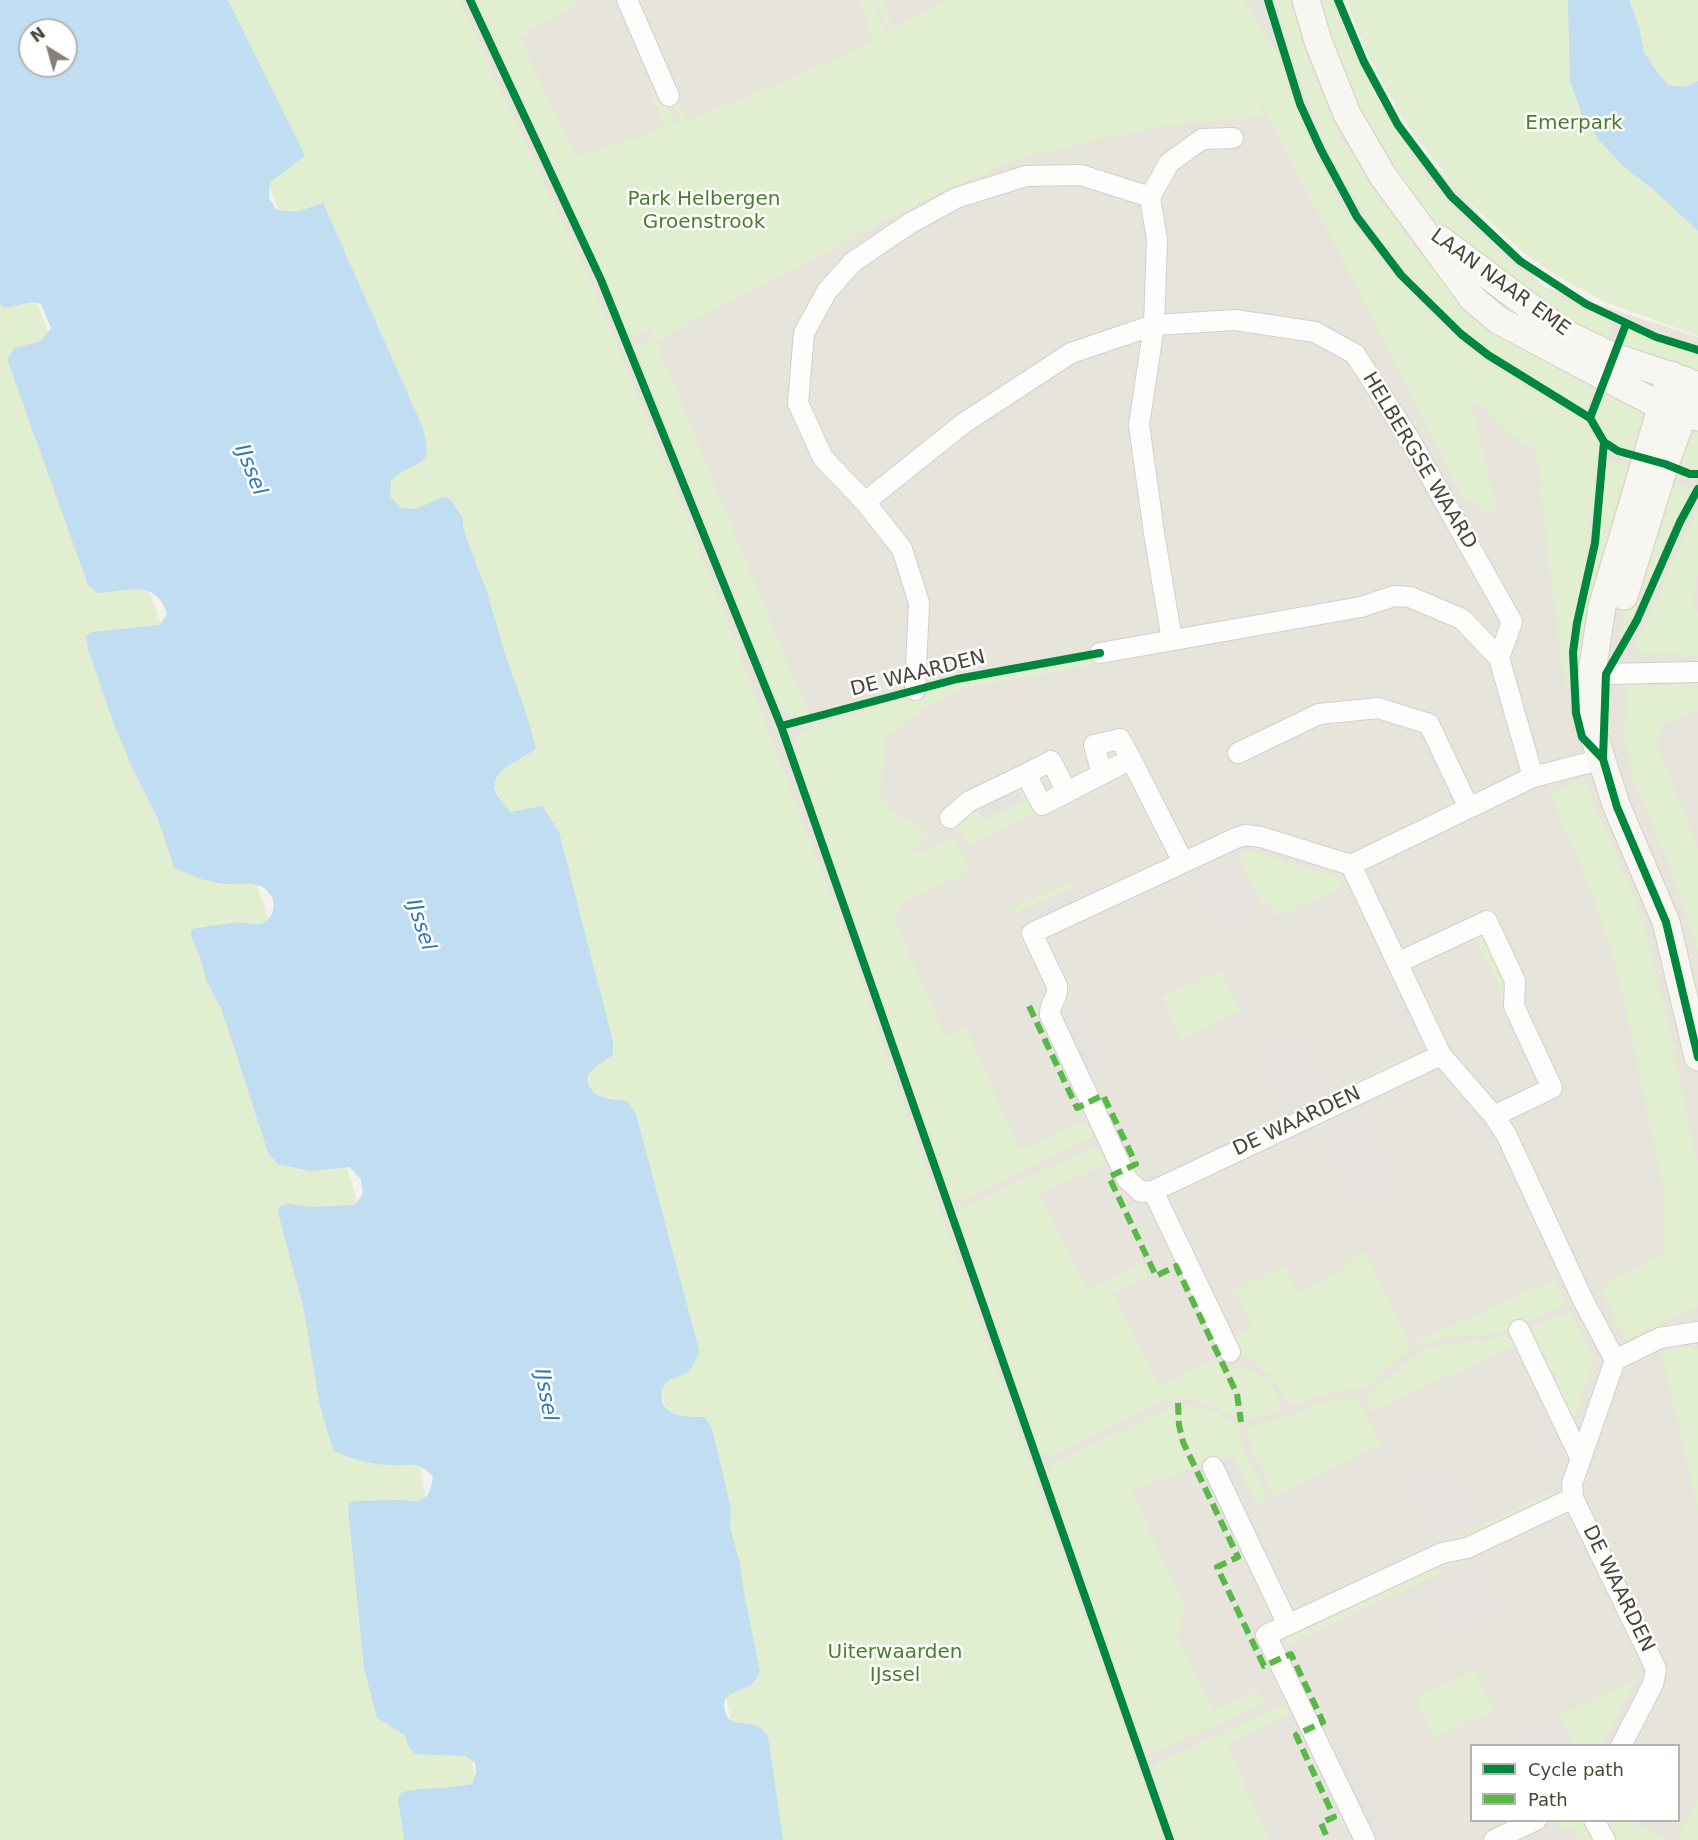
<!DOCTYPE html>
<style>
body{margin:0}
#map{position:relative;width:1698px;height:1840px;overflow:hidden;background:#f4f2ee;font-family:"DejaVu Sans",sans-serif}
canvas{display:block}
.legend{position:absolute;left:1470px;top:1744px;width:210px;height:78px;box-sizing:border-box;background:#fff;border:2px solid #b7b4b0;margin:0;padding:8px 10px;list-style:none;font-size:18px;color:#4b4439}
.legend li{display:flex;align-items:center;gap:12px;height:30px}
.legend b{width:30px;border:2px solid #b7b4b0}
.north{position:absolute;left:18px;top:18px;width:60px;height:60px;box-sizing:border-box;background:#fff;border:2px solid #b7b4b0;border-radius:50%;rotate:323deg;font-size:16px;font-weight:700;line-height:24px;text-align:center;color:#4b4439}
.north::after{content:'';display:block;margin:auto;width:21px;height:27px;background:#868178;clip-path:polygon(50% 0,100% 100%,50% 72%,0 100%)}
</style>
<div id="map">
<canvas width="1698" height="1840"></canvas>
<ul class="legend">
<li><b style="height:8px;background:#00873e"></b>Cycle path</li>
<li><b style="height:8px;background:#58b947"></b>Path</li>
</ul>
<div class="north">N</div>
</div>
<script>
const context = document.querySelector('canvas').getContext('2d');
context.lineJoin = 'round';
function paint(path, color) {
  context.fillStyle = color;
  context.fill(path, 'evenodd');
}
function strokePath(path, color, width, dash) {
  context.strokeStyle = color;
  context.lineWidth = width;
  context.lineCap = dash ? 'butt' : 'round';
  context.setLineDash(dash || []);
  context.stroke(path);
}
function label(font, color, halo, rows, align = 'center') {
  context.font = font + ' "DejaVu Sans",sans-serif';
  context.lineWidth = 5;
  context.setLineDash([]);
  context.textBaseline = 'middle';
  context.strokeStyle = halo;
  context.fillStyle = color;
  for (const [text, x, y, turn = 0] of rows) {
    context.save();
    context.translate(x, y);
    context.rotate((+turn || 0) * Math.PI / 180);
    context.textAlign = isNaN(turn) ? turn : align;
    if (halo) context.strokeText(text, 0, 0);
    context.fillText(text, 0, 0);
    context.restore();
  }
}
const residential = new Path2D(`
 M 451,0 L 1345,0 L 1375,98 L 1544,287 L 1698,337 L 1698,1840 L 1156,1840 ZM 1472,1746 L 1678,1746 L 1678,1820 L 1472,1820 Z`);
const green = new Path2D(`
 M 223,0 L 459,0 L 593,287 L 688,518 L 844,930 L 946,1225 L 1164,1840 L 747,1840 L 729,1711 L 664,1400 L 589,1081 L 496,789 L 390,501 L 272,193 Z
 M 476,0 L 583,0 L 520,37 L 576,157 L 665,128 L 649,90 L 655,88 L 661,91 L 675,124 L 680,122 L 672,96 L 675,94 L 687,120 C 750,96 813,71 873,40 L 858,0 L 871,0 L 886,33 L 889,31 L 876,0 L 881,0 L 894,29 L 946,0 L 1244,0 L 1279,56 L 1295,106 L 1313,149 L 1336,194 L 1348,215 L 1380,259 L 1436,321 L 1477,355 L 1493,367 L 1577,415 C 1587,423 1595,435 1598,448 L 1586,565 L 1571,634 L 1568,697 L 1561,662 L 1536,453 L 1504,429 L 1470,397 L 1497,508 L 1487,513 L 1462,495 L 1261,102 L 1262,117 L 1159,127 L 1029,156 L 954,185 L 656,341 L 801,695 L 811,714 C 797,717 788,717 779,705 L 636,351 L 635,346 L 653,337 L 650,329 L 631,336 L 628,334 L 574,210 Z
 M 1275,0 L 1290,0 L 1310,65 L 1339,133 L 1375,193 L 1418,250 L 1442,278 L 1597,384 L 1586,408 C 1566,405 1544,387 1527,376 C 1507,364 1488,352 1470,338 C 1415,294 1361,217 1330,154 C 1306,105 1291,52 1275,0 Z
 M 1317,0 L 1332,0 C 1383,135 1474,269 1614,322 L 1607,343 L 1586,335 L 1444,231 L 1415,198 L 1389,164 L 1368,126 L 1343,76 Z
 M 1346,0 L 1698,0 L 1698,336 L 1605,302 L 1555,275 L 1524,253 L 1461,195 L 1403,120 L 1365,49 Z
 M 0,235 L 40,311 L 152,599 L 263,902 L 352,1182 L 422,1478 L 486,1840 L 0,1840 Z
 M 1628,327 L 1698,354 L 1698,372 L 1621,348 Z
 M 1604,389 C 1643,409 1647,408 1636,452 C 1593,443 1592,426 1604,389 Z
 M 1698,430 L 1698,470 L 1689,469 L 1673,464 L 1684,439 Z
 M 1607,460 L 1634,469 L 1584,637 L 1576,639 L 1596,558 Z
 M 1666,479 L 1692,488 C 1665,534 1650,587 1625,634 L 1620,636 L 1628,596 Z
 M 1698,508 L 1698,576 L 1695,576 L 1694,611 L 1698,611 L 1698,655 L 1641,654 L 1634,648 Z
 M 1116,655 L 1118,661 L 967,687 L 927,707 L 884,739 L 881,797 L 894,812 L 931,834 L 913,852 L 926,851 L 955,838 L 971,871 L 906,902 C 896,909 896,914 897,925 L 945,1035 L 966,1027 L 1020,1150 L 1086,1119 L 1094,1137 L 961,1200 L 955,1201 L 950,1194 L 795,749 C 796,736 802,730 813,725 L 962,682 Z
 M 1626,685 L 1698,685 L 1698,711 L 1664,724 L 1658,734 L 1661,754 L 1698,848 L 1698,951 L 1665,854 L 1632,777 L 1625,740 Z
 M 1583,778 L 1635,898 L 1652,953 L 1670,1031 L 1698,1165 L 1698,1307 L 1625,1340 L 1600,1288 L 1665,1253 L 1663,1189 L 1616,966 L 1594,898 L 1549,791 L 1559,789 Z
 M 1020,787 L 1023,787 L 1040,811 L 967,845 L 956,822 L 977,808 L 983,820 L 1023,801 L 1017,788 Z
 M 1249,851 L 1257,852 L 1336,877 L 1344,886 L 1277,917 L 1269,901 L 1262,904 L 1238,855 Z
 M 1071,881 L 1073,887 L 1016,913 L 1013,908 Z
 M 1476,934 L 1481,935 L 1487,940 L 1507,982 L 1504,996 L 1473,935 Z
 M 1221,970 L 1240,1011 L 1182,1039 L 1162,997 Z
 M 1421,1050 L 1424,1055 L 1334,1097 L 1332,1092 Z
 M 1097,1145 L 1106,1164 L 1039,1195 L 1087,1290 L 1143,1263 L 1149,1275 L 1113,1293 L 1159,1386 L 1216,1359 L 1233,1394 L 1238,1412 L 1236,1415 L 1232,1415 L 1195,1399 L 1166,1401 L 1052,1455 L 1047,1456 L 1040,1451 L 958,1217 L 959,1213 L 964,1207 Z
 M 1366,1252 L 1410,1344 L 1408,1351 L 1371,1384 L 1361,1388 L 1334,1392 L 1298,1404 L 1289,1403 C 1283,1395 1279,1386 1272,1378 C 1254,1359 1244,1365 1231,1337 L 1252,1328 L 1235,1290 L 1284,1266 L 1297,1292 L 1348,1267 L 1347,1263 Z
 M 1554,1280 L 1566,1304 L 1517,1327 L 1501,1332 L 1485,1335 L 1450,1337 L 1422,1344 L 1417,1341 Z
 M 1563,1314 L 1571,1314 L 1594,1361 L 1573,1423 L 1528,1330 Z
 M 1514,1333 L 1519,1343 L 1372,1412 L 1367,1403 L 1369,1395 L 1416,1354 L 1424,1350 L 1451,1343 L 1492,1340 Z
 M 1686,1347 L 1698,1348 L 1698,1513 L 1661,1351 Z
 M 1229,1368 C 1237,1368 1246,1367 1253,1371 C 1266,1376 1283,1394 1279,1409 C 1272,1415 1259,1419 1249,1418 L 1246,1415 L 1241,1395 Z
 M 1356,1397 L 1361,1402 L 1382,1445 L 1272,1497 C 1268,1472 1248,1452 1245,1427 C 1283,1421 1317,1399 1356,1397 Z
 M 1188,1405 L 1209,1409 L 1238,1425 L 1244,1451 L 1263,1485 L 1264,1501 L 1256,1505 L 1232,1456 L 1220,1462 L 1217,1455 L 1199,1464 C 1190,1448 1178,1429 1183,1410 Z
 M 1169,1408 L 1172,1408 L 1176,1412 L 1175,1422 L 1181,1446 L 1191,1468 L 1161,1482 L 1159,1478 L 1132,1491 L 1185,1609 L 1178,1636 L 1213,1712 L 1258,1690 L 1265,1703 L 1150,1755 L 1144,1750 L 1048,1475 L 1048,1471 L 1054,1463 Z
 M 1552,1491 L 1549,1499 L 1470,1537 L 1467,1531 Z
 M 1438,1567 L 1441,1573 L 1287,1645 L 1287,1638 Z
 M 1475,1670 L 1494,1710 L 1435,1738 L 1416,1698 Z
 M 1637,1678 L 1603,1745 L 1573,1745 L 1561,1719 L 1558,1720 L 1556,1717 Z
 M 1285,1703 L 1290,1714 L 1227,1744 L 1269,1840 L 1176,1840 L 1153,1773 L 1153,1768 L 1156,1764 Z
 M 1698,1798 L 1698,1840 L 1676,1840 Z
 M 1559,1820 L 1585,1821 L 1596,1840 L 1578,1840 L 1574,1827 L 1566,1831 L 1562,1829 L 1557,1821 Z
 M 1603,1821 L 1632,1821 L 1668,1840 L 1613,1840 Z`);
const parking = new Path2D(`
 M 1017,788 L 1024,801 L 983,820 L 977,808 Z
 M 1234,857 L 1262,915 L 1217,936 L 1189,878 Z
 M 1073,887 L 1080,901 L 1023,928 L 1016,914 Z
 M 1396,978 L 1416,1021 L 1400,1028 L 1380,985 Z
 M 1073,999 L 1104,1065 L 1086,1073 L 1055,1007 Z
 M 1298,1030 L 1325,1088 L 1280,1110 L 1253,1052 Z
 M 1465,1096 L 1495,1135 L 1483,1145 L 1452,1107 Z
 M 1362,1113 L 1399,1191 L 1354,1212 L 1317,1135 Z
 M 1284,1115 L 1286,1121 L 1163,1180 L 1160,1174 Z
 M 1544,1416 L 1562,1453 L 1548,1460 L 1530,1423 Z
 M 1232,1456 L 1256,1505 L 1244,1511 L 1220,1462 Z
 M 1450,1461 L 1478,1518 L 1434,1539 L 1407,1482 Z
 M 1581,1532 L 1598,1567 L 1584,1573 L 1567,1539 Z
 M 1474,1563 L 1498,1612 L 1452,1634 L 1429,1585 Z
 M 1561,1719 L 1573,1745 L 1520,1745 L 1517,1740 Z
 M 1344,1741 L 1391,1840 L 1374,1840 L 1330,1747 Z`);
const water = new Path2D(`
 M 0,0 L 228,0 L 305,156 L 270,182 L 269,198 L 276,209 C 293,215 306,209 323,203 L 423,428 C 435,474 416,456 391,481 L 390,497 L 401,508 L 416,509 L 443,497 L 451,500 L 463,519 L 463,526 L 466,537 L 487,592 L 504,651 L 526,713 L 536,749 C 507,768 474,776 511,812 L 542,806 L 559,832 L 613,1042 L 613,1055 L 595,1067 L 588,1075 C 587,1099 608,1099 627,1101 L 636,1114 L 641,1133 L 699,1350 C 695,1363 693,1370 680,1376 C 676,1378 670,1379 667,1382 C 662,1386 661,1392 662,1399 C 664,1418 691,1417 705,1417 L 712,1429 L 731,1509 L 730,1528 L 739,1559 L 745,1598 L 760,1672 C 757,1677 754,1684 749,1686 C 735,1693 719,1693 726,1714 C 732,1731 753,1714 768,1736 L 783,1840 L 404,1840 L 398,1799 L 402,1792 C 425,1787 449,1789 472,1784 L 476,1773 L 475,1763 L 466,1756 L 415,1754 L 409,1747 L 405,1735 L 377,1718 L 364,1668 L 348,1507 L 352,1501 L 402,1500 L 416,1502 L 427,1496 L 431,1488 L 433,1476 C 413,1458 411,1467 389,1465 C 371,1464 349,1459 333,1450 L 319,1401 L 304,1310 L 278,1212 L 280,1206 L 289,1204 L 311,1207 L 355,1205 L 363,1193 L 361,1179 L 349,1167 L 311,1171 L 277,1164 L 268,1152 L 221,1008 L 206,980 L 200,957 L 191,935 L 192,929 L 198,928 C 213,926 230,922 245,923 C 251,923 257,926 263,923 C 279,915 276,892 260,886 C 246,881 232,886 218,883 C 203,881 188,873 174,868 L 158,819 L 132,767 L 115,727 L 88,649 L 86,636 L 92,632 L 160,625 L 167,614 C 156,577 126,592 97,593 L 88,585 L 7,359 L 15,348 L 41,341 L 51,328 L 41,304 L 33,302 L 5,308 L 0,303 ZM 30,30 L 66,30 L 66,66 L 30,66 Z
 M 1568,0 L 1629,0 L 1639,27 L 1644,52 L 1654,68 L 1668,85 L 1685,87 L 1698,81 L 1698,231 L 1654,190 L 1623,166 L 1599,140 L 1582,115 L 1570,81 Z`);
const street = new Path2D(`
 M 627,0 L 669,96
 M 865,502 L 964,423 L 1071,353 L 1154,325 L 1235,320 L 1315,332 L 1355,354 L 1410,440 L 1512,622 L 1499,658
 M 1172,640 L 1154,533 L 1139,425 L 1154,325 L 1157,240 L 1150,197 L 1169,163 L 1202,139 L 1233,138
 M 1100,653 L 1361,607 L 1394,596 L 1410,597 L 1462,619 L 1499,658 L 1533,777
 M 1592,672 L 1606,674 L 1698,672
 M 915,690 L 919,603 L 902,549 L 865,502 L 823,458 L 798,403 L 804,333 L 827,291 L 853,262 L 909,224 L 956,198 L 1026,176 L 1081,175 L 1150,197
 M 1238,753 L 1319,714 L 1378,708 L 1429,724 L 1469,808
 M 1026,774 L 1051,761 L 1067,792
 M 1102,774 L 1094,745 L 1120,739 L 1131,759
 M 950,818 L 968,802 L 1026,774 L 1042,805 L 1131,759 L 1183,862
 M 1351,865 L 1441,1055 L 1494,1116 L 1506,1134 L 1583,1300 L 1615,1360 L 1572,1484 L 1573,1498 L 1467,1548 L 1442,1553 L 1266,1635 L 1365,1840
 M 1397,963 L 1487,921 L 1515,981 L 1514,1006 L 1552,1088 L 1494,1116
 M 1441,1055 L 1153,1191 L 1141,1192 L 1127,1179 L 1050,1015 C 1049,1003 1059,998 1057,986 L 1032,933 L 1236,838 L 1245,835 L 1261,837 L 1351,865 L 1533,777 L 1603,759
 M 1153,1191 L 1230,1352
 M 1519,1330 L 1580,1457
 M 1615,1360 L 1660,1338 L 1698,1332
 M 1213,1467 L 1288,1625
 M 1573,1498 L 1656,1669 L 1653,1684 L 1621,1746
 M 1594,1820 L 1605,1840
 M 1494,1840 L 1536,1820`);
const secondary = new Path2D(`
 M 1306,0 L 1318,41 L 1347,114 L 1383,176 L 1473,299 L 1498,320 L 1605,377 L 1661,406 L 1698,417
 M 1441,240 L 1566,334 L 1612,356 L 1686,381
 M 1671,375 L 1602,607 L 1592,672 L 1591,727 L 1617,807 L 1666,922 L 1698,1057
 M 1624,596 L 1662,473 L 1694,384`);
const quiet = new Path2D(`
 M 1029,1006 L 1077,1108 L 1103,1095 L 1136,1164 L 1109,1177 L 1156,1276 L 1176,1266 L 1237,1394 L 1241,1422
 M 1178,1403 L 1179,1425 L 1183,1442 L 1238,1557 L 1217,1567 L 1264,1666 L 1291,1654 L 1323,1722 L 1296,1735 L 1334,1817 L 1321,1823 L 1328,1840`);
const cycleway = new Path2D(`
 M 470,0 L 601,280 L 781,726 L 1170,1840
 M 1268,0 L 1300,104 L 1321,150 L 1357,217 L 1401,275 L 1461,334 L 1488,355 L 1590,418 L 1604,442 L 1618,451 L 1665,464 L 1690,474 L 1698,474
 M 1338,0 L 1364,62 L 1398,125 L 1451,196 L 1520,261 L 1586,304 L 1656,337 L 1698,350
 M 1590,418 L 1626,324
 M 1698,489 L 1680,522 L 1637,620 L 1606,674 L 1603,759 L 1617,807 L 1666,922 L 1698,1057
 M 781,726 L 957,679 L 1100,653
 M 1603,759 L 1582,737 L 1576,713 L 1573,652 L 1577,623 L 1595,543 L 1604,442`);
const parkNames = [
 ["Emerpark",1574,124],
 ["Park Helbergen",704,200],
 ["Groenstrook",704,223],
 ["Uiterwaarden",895,1653],
 ["IJssel",895,1676]
];
const streetNames = [
 ["LAAN NAAR EME",1500,283,36],
 ["HELBERGSE WAARD",1419,461,59],
 ["DE WAARDEN",918,674,-14],
 ["DE WAARDEN",1297,1122,-25],
 ["DE WAARDEN",1618,1589,64]
];
const waterNames = [
 ["IJssel",250,470,68],
 ["IJssel",420,925,72],
 ["IJssel",545,1395,80]
];
paint(residential, '#e7e4dc');
paint(green, '#e1eecf');
paint(parking, '#e6e3df');
paint(water, '#c0ddf1');
strokePath(street, '#d2d0cb', 22);
strokePath(secondary, '#d3cfc5', 29);
strokePath(street, '#fdfdfc', 20);
strokePath(secondary, '#f7f6f1', 27);
strokePath(quiet, '#58b947', 6, [12, 6]);
strokePath(cycleway, '#00873e', 8);
label('20px', '#4a7f2a', '#fff', parkNames);
label('20px', '#4b4439', '#fff', streetNames);
label('italic 21px', '#2e7ab2', '#fff', waterNames);
</script>
